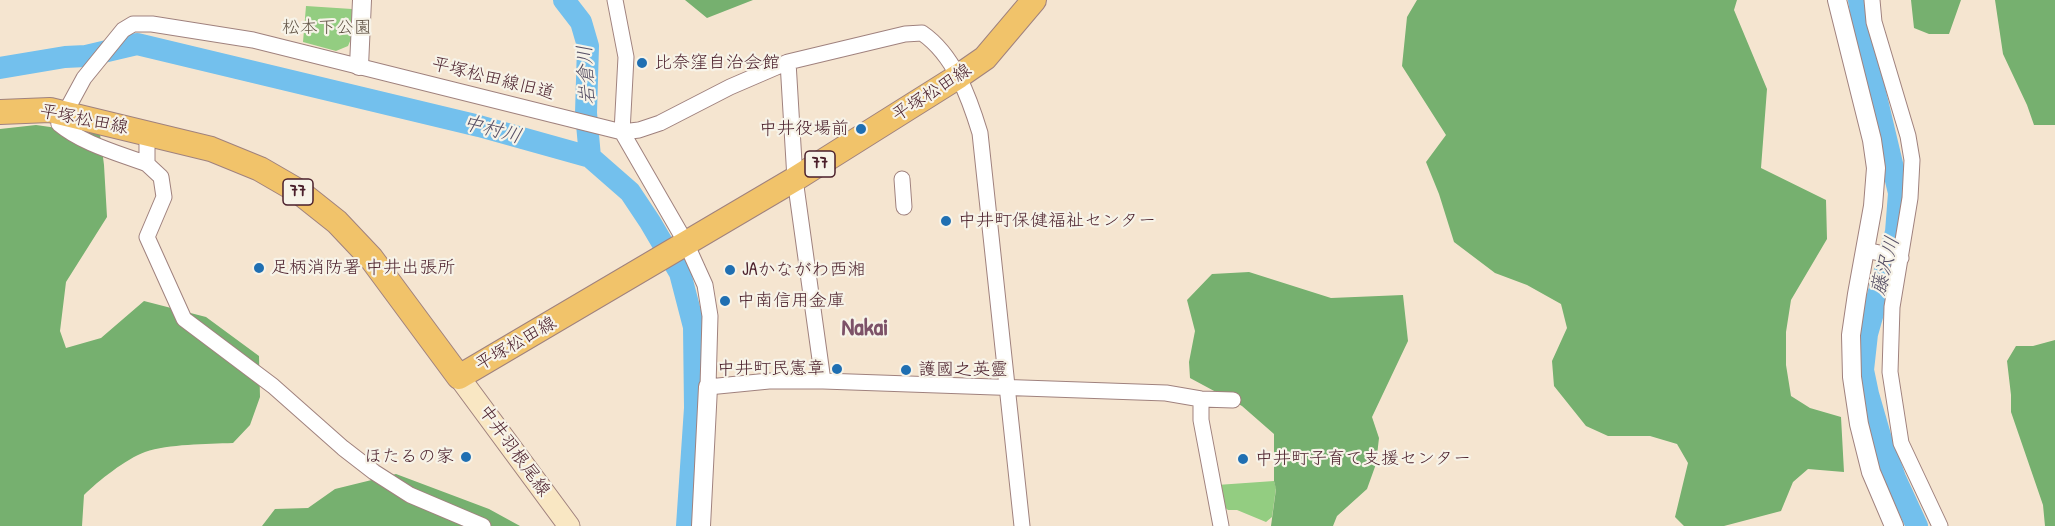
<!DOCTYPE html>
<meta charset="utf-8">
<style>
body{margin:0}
canvas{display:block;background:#f5e5d0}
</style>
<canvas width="2055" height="526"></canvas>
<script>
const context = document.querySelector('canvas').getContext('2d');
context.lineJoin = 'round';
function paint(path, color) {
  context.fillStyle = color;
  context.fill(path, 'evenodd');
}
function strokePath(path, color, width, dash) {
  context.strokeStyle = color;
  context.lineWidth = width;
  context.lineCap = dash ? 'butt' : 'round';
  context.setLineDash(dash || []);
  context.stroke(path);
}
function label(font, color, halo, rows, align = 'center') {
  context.font = font + ' "Patrick Hand","Klee One",sans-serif';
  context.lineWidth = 4.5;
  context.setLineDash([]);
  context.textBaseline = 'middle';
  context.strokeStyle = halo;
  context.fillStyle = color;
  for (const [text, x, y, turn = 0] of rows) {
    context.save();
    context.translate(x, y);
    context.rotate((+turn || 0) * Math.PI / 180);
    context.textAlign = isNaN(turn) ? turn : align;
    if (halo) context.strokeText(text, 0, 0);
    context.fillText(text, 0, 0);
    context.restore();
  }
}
const green = new Path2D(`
 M 306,6 L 352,9 L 351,39 L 348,46 L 336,51 L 303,42 Z
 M 1274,481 L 1276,488 L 1272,517 L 1266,522 L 1237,510 L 1228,510 L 1222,505 L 1217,485 Z`);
const forest = new Path2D(`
 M 685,0 L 753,0 L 707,18 Z
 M 1417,0 L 1737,0 L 1734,10 L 1767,89 L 1761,168 L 1826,200 L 1827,239 L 1791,300 L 1786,332 L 1786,365 L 1791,396 L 1810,408 L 1841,417 L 1844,472 L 1808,469 L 1793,482 L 1781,511 L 1724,526 L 1684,526 L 1675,517 L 1688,463 L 1677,444 L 1650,436 L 1608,436 L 1586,426 L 1554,386 L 1552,361 L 1567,328 L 1561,304 L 1527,285 L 1495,273 L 1454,242 L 1439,194 L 1426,162 L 1446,135 L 1402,66 L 1407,17 Z
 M 1911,0 L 1961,0 L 1949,34 L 1929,34 L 1914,28 Z
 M 1995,0 L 2055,0 L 2055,125 L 2034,125 L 2027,105 L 2003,54 Z
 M 36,125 L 100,134 L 104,165 L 107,217 L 66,282 L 60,331 L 66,348 L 101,338 L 144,301 L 206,317 L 259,356 L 260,397 L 250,425 L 233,443 C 206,444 169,444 145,452 C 126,459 98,481 84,495 L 82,526 L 0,526 L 0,129 Z
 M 1249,272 L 1331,298 L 1403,295 L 1408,341 L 1372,417 L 1379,438 L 1376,464 L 1367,489 L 1337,516 L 1333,526 L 1271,526 L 1276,489 L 1274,481 L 1274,434 L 1242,406 L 1190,378 L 1189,362 L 1195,331 L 1187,300 L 1212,274 Z
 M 2055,340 L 2055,526 L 2045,526 L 2043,505 L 2011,412 L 2011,395 L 2007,361 L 2016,346 L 2033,346 Z
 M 396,474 L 489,509 L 520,526 L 262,526 L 275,509 L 308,508 L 335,489 Z`);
const river = new Path2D(`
 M 564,0 L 581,22 L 588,46 L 586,113 L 590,157
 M 1859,0 L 1874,88 L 1899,193 L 1896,232 L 1867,334 L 1863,370 L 1868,394 L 1881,439 L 1895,478 L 1917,526
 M 0,68 L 65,57 L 86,56 L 137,44 L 479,126 L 590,157 L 630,192 L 650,222 L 680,273 L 694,327 L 695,408 L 687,526`);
const minor = new Path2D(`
 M 615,0 L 626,57 L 622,132 L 686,243 L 705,285 L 710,316 L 708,387 L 769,381 L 823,381 L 1166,393 L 1201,399 L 1233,400
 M 1872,0 L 1874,22 L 1908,136 L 1912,160 L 1910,198 L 1892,307 L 1890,372 L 1901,443 L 1940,526
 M 788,62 L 795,179 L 823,381
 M 147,132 L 147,164 L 161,177 L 164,197 L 147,237 L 184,319 L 273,386 L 343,448 L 374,472 L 410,495 L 483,526
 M 147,164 C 118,153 83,144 59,124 L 84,78 L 123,30 L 133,24 L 152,24 L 253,40 L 622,132 L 639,130 L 660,123 L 730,87 L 788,62 L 905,34 L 922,33 C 954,55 969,97 980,133 L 1022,526
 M 902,179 L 904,207
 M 1866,250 L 1901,258
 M 1201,399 L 1201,420 L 1221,526`);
const tertiary = new Path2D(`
 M 1837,0 L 1872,140 L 1876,168 L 1873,206 L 1857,294 L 1851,335 L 1852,377 L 1859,424 L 1871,472 L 1894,526
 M 359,66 L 362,0
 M 701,526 L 708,387`);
const secondary = new Path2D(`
 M 459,377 L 569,526`);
const primary = new Path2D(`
 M 0,112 L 50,110 L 211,149 L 260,169 L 298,191 L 337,222 L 371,258 L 459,377 L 795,179 L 959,76 L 985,58 L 1034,0`);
const markers = [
 [642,63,6,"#1f6fb2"],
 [861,129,6,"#1f6fb2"],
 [946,221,6,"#1f6fb2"],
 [259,268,6,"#1f6fb2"],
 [730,270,6,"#1f6fb2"],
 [725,301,6,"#1f6fb2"],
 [837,369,6,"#1f6fb2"],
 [906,370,6,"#1f6fb2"],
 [466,457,6,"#1f6fb2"],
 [1243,459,6,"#1f6fb2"]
];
const shields = [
 [820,164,30],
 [298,192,30]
];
const shieldNames = [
 ["77",820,164],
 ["77",298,192]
];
const parkNames = [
 ["松本下公園",327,28]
];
const poiNames = [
 ["比奈窪自治会館",654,63],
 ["中井役場前",849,129,"right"],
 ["中井町保健福祉センター",958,221],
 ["足柄消防署 中井出張所",271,268],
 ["JAかながわ西湘",742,270],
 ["中南信用金庫",737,301],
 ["中井町民憲章",825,369,"right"],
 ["護國之英靈",918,370],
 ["ほたるの家",454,457,"right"],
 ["中井町子育て支援センター",1255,459]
];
const streetNames = [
 ["平塚松田線旧道",493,79,14],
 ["平塚松田線",932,93,-33],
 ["平塚松田線",84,120,11],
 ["平塚松田線",516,344,-30],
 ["中井羽根尾線",514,451,54]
];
const waterNames = [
 ["岩倉川",587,75,-93],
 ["中村川",492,130,15],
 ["藤沢川",1886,266,-75]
];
const districtNames = [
 ["Nakai",865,329]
];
paint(green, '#93cd81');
paint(forest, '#76b06f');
strokePath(river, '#73c0ed', 22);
strokePath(minor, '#a0827e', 17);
strokePath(tertiary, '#a0827e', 20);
strokePath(secondary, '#a0827e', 23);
strokePath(primary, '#a0827e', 26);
strokePath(minor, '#fff', 15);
strokePath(tertiary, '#fff', 18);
strokePath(secondary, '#f9e7c3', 21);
strokePath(primary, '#f1c36a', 24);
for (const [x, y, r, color] of markers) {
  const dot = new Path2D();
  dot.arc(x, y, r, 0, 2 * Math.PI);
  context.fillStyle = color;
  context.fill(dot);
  strokePath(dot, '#f7f3e8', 2);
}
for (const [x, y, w] of shields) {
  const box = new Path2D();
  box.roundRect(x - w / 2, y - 13, w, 26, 4.5);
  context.fillStyle = '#f7f3e8';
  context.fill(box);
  strokePath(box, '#4a1f2b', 1.5);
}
label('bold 16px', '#4a1f2b', null, shieldNames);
label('18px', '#605345', '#f7f3e8', parkNames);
label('18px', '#4a1f2b', '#f7f3e8', poiNames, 'left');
label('18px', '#4a1f2b', '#f7f3e8', streetNames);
label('italic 20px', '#564f65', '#f7f3e8', waterNames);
label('bold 24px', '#7c5268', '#f7f3e8', districtNames);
</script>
